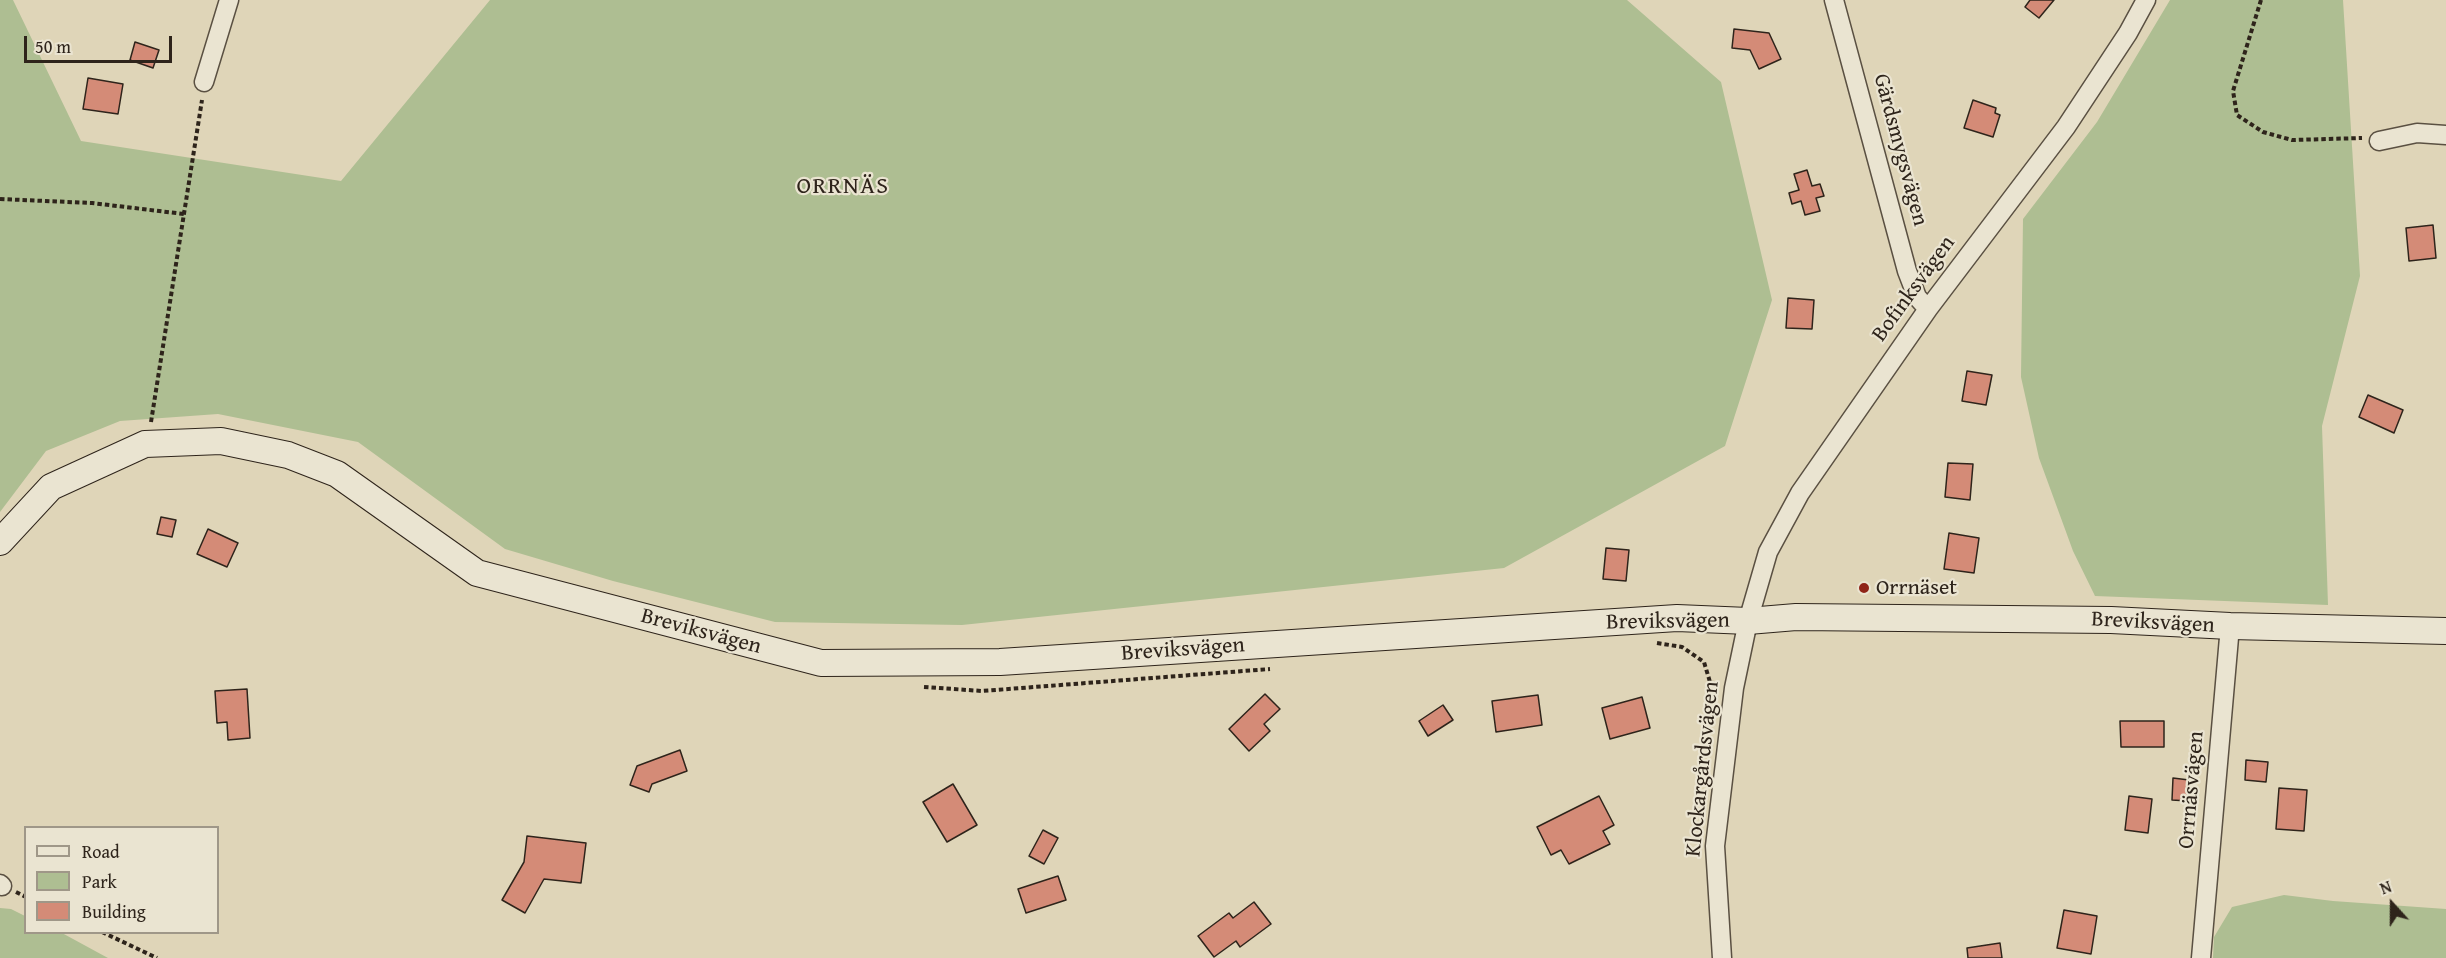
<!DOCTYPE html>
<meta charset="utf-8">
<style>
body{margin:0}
#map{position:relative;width:2446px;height:958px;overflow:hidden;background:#dfd5b8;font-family:"Gentium Book Plus",serif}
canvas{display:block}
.legend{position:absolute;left:24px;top:826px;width:195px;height:108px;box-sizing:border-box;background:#eae4d1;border:2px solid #9f9788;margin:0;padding:8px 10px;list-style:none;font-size:18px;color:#2e241b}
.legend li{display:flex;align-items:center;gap:12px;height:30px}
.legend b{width:30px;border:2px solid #9f9788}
.north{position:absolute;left:2362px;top:874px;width:60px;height:60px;-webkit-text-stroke:4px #eae4d1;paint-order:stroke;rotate:339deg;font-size:16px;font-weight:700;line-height:24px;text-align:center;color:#2e241b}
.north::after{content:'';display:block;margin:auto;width:21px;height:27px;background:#2e241b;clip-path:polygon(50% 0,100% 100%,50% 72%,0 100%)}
.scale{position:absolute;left:24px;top:36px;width:148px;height:27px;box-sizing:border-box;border:3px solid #2e241b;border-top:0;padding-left:8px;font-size:18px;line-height:21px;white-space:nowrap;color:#2e241b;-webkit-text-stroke:4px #eae4d1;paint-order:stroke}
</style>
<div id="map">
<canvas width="2446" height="958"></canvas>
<ul class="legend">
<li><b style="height:8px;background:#eae4d1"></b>Road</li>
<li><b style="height:16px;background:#aebe92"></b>Park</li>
<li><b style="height:16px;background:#d48b77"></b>Building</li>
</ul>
<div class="north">N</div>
<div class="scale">50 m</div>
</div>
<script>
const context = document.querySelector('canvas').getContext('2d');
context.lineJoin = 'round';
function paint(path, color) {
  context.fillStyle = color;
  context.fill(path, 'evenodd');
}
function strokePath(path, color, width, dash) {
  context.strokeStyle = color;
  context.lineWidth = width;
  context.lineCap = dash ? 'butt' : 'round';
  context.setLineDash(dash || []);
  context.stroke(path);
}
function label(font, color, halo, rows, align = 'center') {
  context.font = font + ' "Gentium Book Plus",serif';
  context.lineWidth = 4.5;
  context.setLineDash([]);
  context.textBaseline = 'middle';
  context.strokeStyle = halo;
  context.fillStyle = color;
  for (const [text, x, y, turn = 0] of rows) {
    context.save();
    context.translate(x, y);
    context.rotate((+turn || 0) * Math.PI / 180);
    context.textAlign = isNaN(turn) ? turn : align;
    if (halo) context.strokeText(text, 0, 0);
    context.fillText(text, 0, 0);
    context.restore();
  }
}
const green = new Path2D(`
 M 0,0 L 13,0 L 81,141 L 341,181 L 490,0 L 1627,0 L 1721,82 L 1772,300 L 1725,446 L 1504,568 L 962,625 L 775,622 L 613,581 L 505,549 L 358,442 L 218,414 L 120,421 L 46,451 L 0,512 Z
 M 2170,0 L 2343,0 L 2360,276 L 2322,426 L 2328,605 L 2095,596 L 2073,551 L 2039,458 L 2021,377 L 2023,219 L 2097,122 Z
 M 2284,895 L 2333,901 L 2446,909 L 2446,958 L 2213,958 L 2214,937 L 2232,907 Z
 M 0,908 L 11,909 L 25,916 L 26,932 L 62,933 L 108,958 L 0,958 Z`);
const building = new Path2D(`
 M 2030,0 L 2054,0 L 2039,18 L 2025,7 Z
 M 1734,29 L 1769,33 L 1781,59 L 1759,69 L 1750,50 L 1732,48 Z
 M 135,42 L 159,50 L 153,68 L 130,60 Z
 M 88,78 L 123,84 L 118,114 L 83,109 Z
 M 1973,100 L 1996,108 L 1995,113 L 2000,115 L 1993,137 L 1964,128 Z
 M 1807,170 L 1812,186 L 1820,184 L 1824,196 L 1816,198 L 1820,211 L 1805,215 L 1801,201 L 1792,204 L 1789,193 L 1799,190 L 1794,174 Z
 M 2433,225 L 2436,258 L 2409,261 L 2406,228 Z
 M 1788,298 L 1814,300 L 1812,329 L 1786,328 Z
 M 1967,371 L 1992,375 L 1986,405 L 1962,401 Z
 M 2368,395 L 2403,410 L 2394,433 L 2359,417 Z
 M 1948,463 L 1973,464 L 1970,500 L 1945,497 Z
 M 161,517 L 176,520 L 172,537 L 157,534 Z
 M 208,529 L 238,543 L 227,567 L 197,554 Z
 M 1949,533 L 1979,538 L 1974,573 L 1944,569 Z
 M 1606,548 L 1629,550 L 1626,581 L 1603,579 Z
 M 247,689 L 250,738 L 228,740 L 227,722 L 217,723 L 215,691 Z
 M 1265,694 L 1280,709 L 1264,724 L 1270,731 L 1249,751 L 1229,729 Z
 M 1538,695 L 1542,725 L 1496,732 L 1492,701 Z
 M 1642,697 L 1650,728 L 1610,739 L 1602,708 Z
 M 1443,705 L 1453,720 L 1428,736 L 1419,721 Z
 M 2120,721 L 2164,721 L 2164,747 L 2121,747 Z
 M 680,750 L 687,771 L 652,784 L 649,792 L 630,785 L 637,766 Z
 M 2246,760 L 2268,762 L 2266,782 L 2245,780 Z
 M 2173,778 L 2189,780 L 2188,801 L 2172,800 Z
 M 953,784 L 977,825 L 947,842 L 923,802 Z
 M 2279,788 L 2307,790 L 2304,831 L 2276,829 Z
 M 1599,796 L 1614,825 L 1603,831 L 1610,844 L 1569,864 L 1561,850 L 1551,855 L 1537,827 Z
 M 2129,796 L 2152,799 L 2148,833 L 2125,830 Z
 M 1043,830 L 1058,838 L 1044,864 L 1029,856 Z
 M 527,836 L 586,843 L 581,883 L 544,879 L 525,913 L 502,900 L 524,862 Z
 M 1058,876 L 1066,900 L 1026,913 L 1018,889 Z
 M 1254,902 L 1271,924 L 1240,947 L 1236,941 L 1214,957 L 1198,936 L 1229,913 L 1233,918 Z
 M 2064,910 L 2097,916 L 2091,954 L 2057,948 Z
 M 2000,943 L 2002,958 L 1968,958 L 1967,948 Z`);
const path = new Path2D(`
 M 2261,0 L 2233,91 L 2237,115 L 2263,132 L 2292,140 L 2362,138
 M 0,199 L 92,203 L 184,214
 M 151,422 L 202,100
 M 1657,643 L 1682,647 L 1704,662 L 1710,682 L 1717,684
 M 924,687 L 982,691 L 1270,669
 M 16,892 L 26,897
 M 102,932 L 157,958`);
const minor = new Path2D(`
 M 1834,0 L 1907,271 L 1917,297 L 1928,309
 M 204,82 L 229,0
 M 2379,141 L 2417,133 L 2446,135
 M 0,884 L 2,886
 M 1722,958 L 1715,846 L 1734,688 L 1748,621 L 1768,552 L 1800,493 L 1928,309 L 2066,127 L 2128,33 L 2146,0
 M 2201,958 L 2230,626`);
const secondary = new Path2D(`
 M 0,542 L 51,487 L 145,444 L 221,441 L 288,455 L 337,474 L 477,573 L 821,663 L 1000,662 L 1677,618 L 1748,621 L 1796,617 L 2111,620 L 2230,626 L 2446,631`);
const markers = [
 [1864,588,6,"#8f2418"]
];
const streetNames = [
 ["Gärdsmygsvägen",1900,150,75],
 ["Bofinksvägen",1914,289,-54],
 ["Breviksvägen",1668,622,-1],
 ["Breviksvägen",2153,623,3],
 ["Breviksvägen",701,632,15],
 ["Breviksvägen",1183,650,-4],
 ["Klockargårdsvägen",1703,769,-84],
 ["Orrnäsvägen",2192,790,-85]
];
const poiNames = [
 ["Orrnäset",1876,588]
];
const neighbourhoodNames = [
 ["ORRNÄS",843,187]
];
paint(green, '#aebe92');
paint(building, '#d48b77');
strokePath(building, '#2e241b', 1.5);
strokePath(minor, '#5a5042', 21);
strokePath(secondary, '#2e241b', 28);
strokePath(path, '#2e241b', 4, [4.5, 3]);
strokePath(minor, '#eae4d1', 18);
strokePath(secondary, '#eae4d1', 26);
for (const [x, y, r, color] of markers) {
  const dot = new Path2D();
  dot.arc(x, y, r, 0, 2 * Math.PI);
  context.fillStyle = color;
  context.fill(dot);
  strokePath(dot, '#eae4d1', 2);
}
label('22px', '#2e241b', '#eae4d1', streetNames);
label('22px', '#2e241b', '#eae4d1', poiNames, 'left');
context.letterSpacing = '1.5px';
label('24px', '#2e241b', '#eae4d1', neighbourhoodNames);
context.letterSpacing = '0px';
</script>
